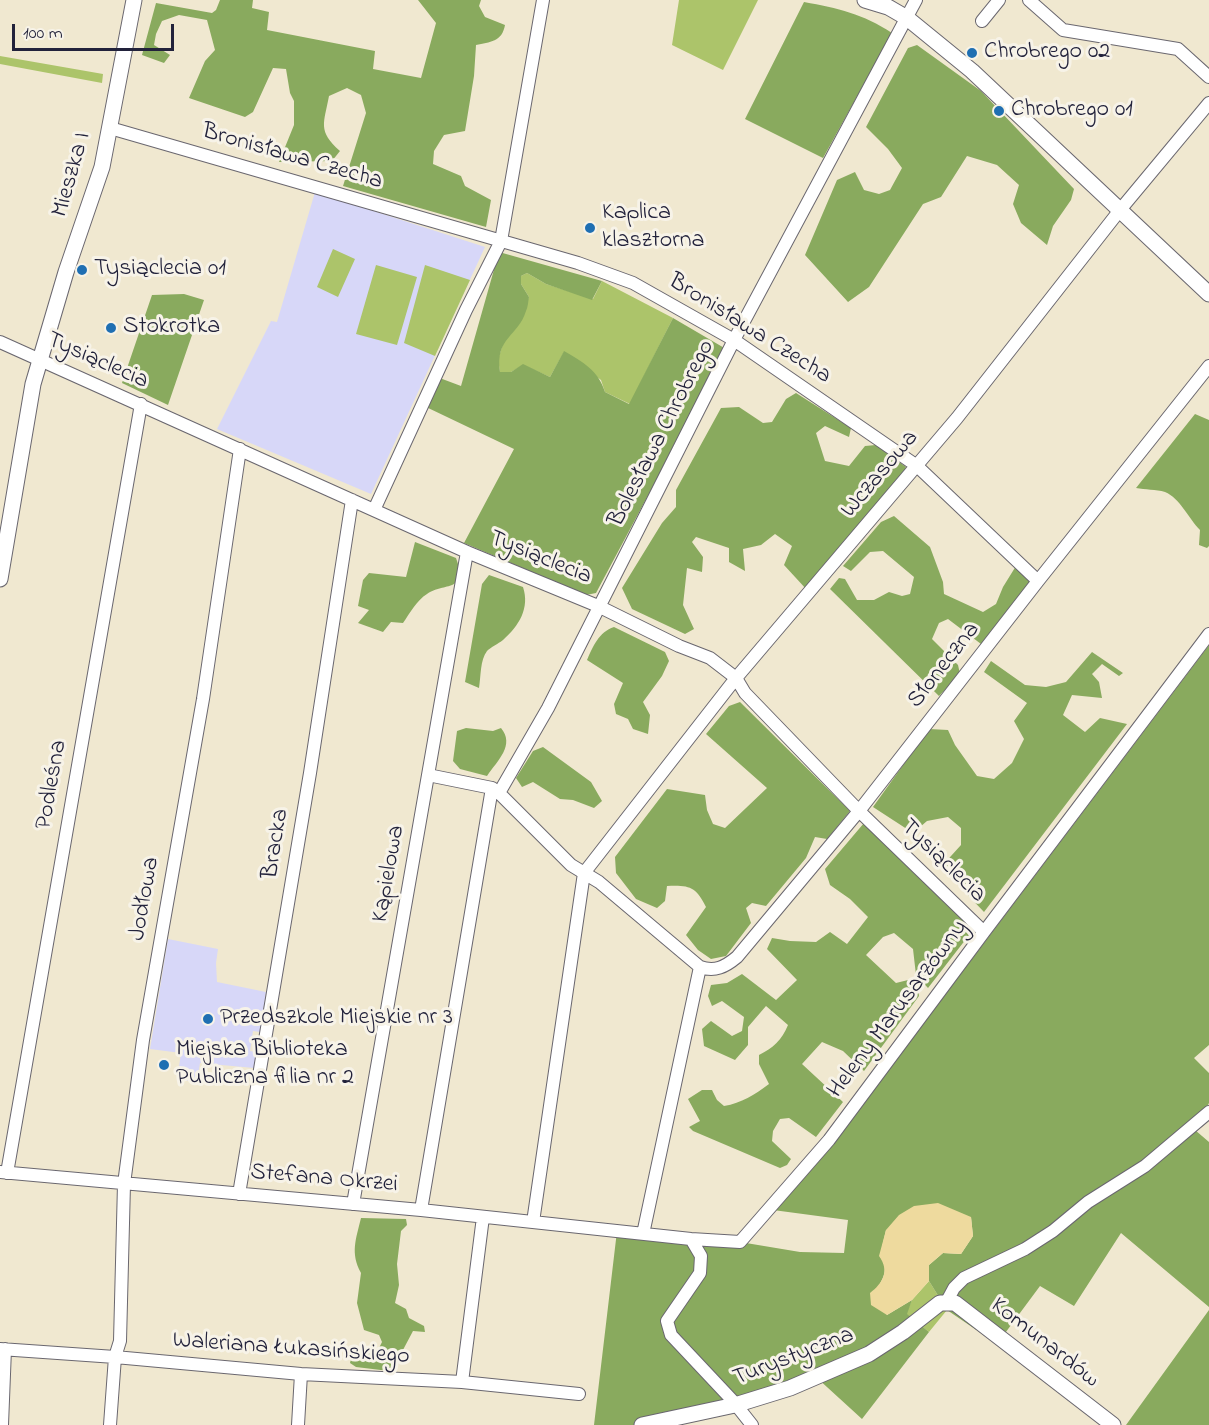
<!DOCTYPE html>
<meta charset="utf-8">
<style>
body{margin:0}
#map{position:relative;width:1209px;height:1425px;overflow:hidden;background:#f0e8d0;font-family:"Indie Flower",sans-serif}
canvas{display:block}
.scale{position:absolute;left:12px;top:24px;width:162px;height:27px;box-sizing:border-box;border:3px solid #22223b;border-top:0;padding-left:8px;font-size:18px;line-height:21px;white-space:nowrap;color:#22223b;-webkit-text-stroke:4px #f7f3e8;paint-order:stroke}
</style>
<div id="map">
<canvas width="1209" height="1425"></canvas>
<div class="scale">100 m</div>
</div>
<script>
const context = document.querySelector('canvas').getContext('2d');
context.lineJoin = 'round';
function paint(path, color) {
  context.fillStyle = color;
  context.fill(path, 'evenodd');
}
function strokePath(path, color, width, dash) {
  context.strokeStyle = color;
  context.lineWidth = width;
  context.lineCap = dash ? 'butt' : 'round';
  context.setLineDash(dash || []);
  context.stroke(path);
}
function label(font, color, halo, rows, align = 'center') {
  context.font = font + ' "Indie Flower",sans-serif';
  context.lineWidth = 6;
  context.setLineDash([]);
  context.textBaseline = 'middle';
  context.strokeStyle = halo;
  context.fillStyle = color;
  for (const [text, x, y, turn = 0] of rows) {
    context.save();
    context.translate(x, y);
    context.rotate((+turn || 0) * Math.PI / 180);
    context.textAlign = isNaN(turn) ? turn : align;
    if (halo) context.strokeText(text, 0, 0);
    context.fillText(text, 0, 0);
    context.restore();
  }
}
const built = new Path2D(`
 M 315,192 L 485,247 L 371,494 L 217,429 L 271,321 L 277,322 Z
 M 168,939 L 218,949 L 216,963 L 217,982 L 266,992 L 260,1032 L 253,1031 L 250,1051 L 256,1052 L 254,1068 L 200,1063 L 197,1081 L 177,1080 L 181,1053 L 150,1049 Z`);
const green = new Path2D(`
 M 679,0 L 758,0 L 723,70 L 672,45 Z
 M 0,56 L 103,74 L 102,83 L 0,64 Z
 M 333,249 L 355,259 L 338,297 L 317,287 Z
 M 376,265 L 417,277 L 397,345 L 356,334 Z
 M 425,265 L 470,280 L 435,356 L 404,343 Z
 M 527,273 L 546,284 L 593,299 L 602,281 L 673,318 L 630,404 L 605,392 L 601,380 L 564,352 L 550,377 L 523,365 L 511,372 L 500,372 L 498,359 L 504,341 L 515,329 L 529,297 L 521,284 L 521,276 Z
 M 929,1281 L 947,1310 L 929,1332 L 906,1314 L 912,1300 Z`);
const forest = new Path2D(`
 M 220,0 L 253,0 L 252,8 L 269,12 L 267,30 L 375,51 L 373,69 L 421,78 L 436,23 L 418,0 L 481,0 L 479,6 L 485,17 L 505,25 C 502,42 490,42 476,45 L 474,76 L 465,131 L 444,135 L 434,151 L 433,164 L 461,176 L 465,186 L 491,200 L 486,227 L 343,186 L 366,113 L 361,95 L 347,88 L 329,96 C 324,123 317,131 340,151 L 332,161 L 279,162 L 294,125 L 294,101 L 290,93 L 286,69 L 273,68 L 253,112 L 245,117 L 189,98 L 205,61 L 215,50 L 207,20 L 179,15 L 162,21 L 156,34 L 154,45 L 170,55 L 164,63 L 142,55 L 156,3 L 212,13 L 216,10 Z
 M 804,2 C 838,8 863,14 892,33 L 823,158 L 745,119 Z
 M 917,45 L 981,91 L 1074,189 L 1071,200 L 1053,226 L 1047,245 L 1021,223 L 1013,204 L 1019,185 L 997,165 L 967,156 L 941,197 L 923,204 L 869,287 L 848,302 L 805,255 L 837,180 L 855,172 L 864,190 L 879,194 L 890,190 L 902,168 L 888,149 L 866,127 L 908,48 Z
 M 499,252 L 602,281 L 592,300 L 546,284 L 527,273 L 521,276 L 521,284 L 529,297 C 528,302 528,307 526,311 C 518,337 495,337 500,372 L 511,372 L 523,364 L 550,377 L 564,351 C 583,362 598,370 605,392 L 629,404 L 673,318 L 726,349 L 596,593 L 586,595 L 464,543 L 514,449 L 424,406 L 437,377 L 461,386 Z
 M 184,294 L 204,300 L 168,405 L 122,383 L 152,295 Z
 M 796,393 L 851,428 L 849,437 L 825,426 L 816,433 L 825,461 L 849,466 L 865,446 L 876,445 L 906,467 L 902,475 L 807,590 L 784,565 L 792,546 L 775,534 L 761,545 L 743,549 L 745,571 L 729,562 L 729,548 L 696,537 L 692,542 L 703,557 L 702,572 L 687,568 L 683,605 L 694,629 L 685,634 L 632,609 L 622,588 L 662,523 L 676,507 L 676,490 L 721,408 L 739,407 L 763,423 L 772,422 L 786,399 Z
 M 1195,414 L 1209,420 L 1209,546 L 1207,548 L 1199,545 L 1200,530 C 1189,519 1180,498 1165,492 C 1156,489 1145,490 1136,488 Z
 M 894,516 L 930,547 L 943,582 L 944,594 L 983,612 L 996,604 L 1003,587 L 1016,566 L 1024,573 L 1030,582 L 1015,603 L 981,644 L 948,619 L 939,623 L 932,639 L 958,665 L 960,674 L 939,696 L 830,589 L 839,578 L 845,579 L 857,600 L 874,600 L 889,592 L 902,596 L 910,594 L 914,577 L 883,551 L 870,552 L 851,571 L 843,566 L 881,522 Z
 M 415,542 L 456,558 C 469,593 444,582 427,594 C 417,600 410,613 403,623 L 391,622 L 383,632 L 358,623 L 369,610 L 358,606 L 363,580 L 369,573 L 406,577 Z
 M 489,575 L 523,587 C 530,608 519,626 503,640 C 498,644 491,647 487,651 C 480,660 481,676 479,688 L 465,682 L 482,584 Z
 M 614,627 L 665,652 L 669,661 L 662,676 L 643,702 L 650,715 L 648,734 L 633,729 L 628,719 L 616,714 L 614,704 L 623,683 L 587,660 C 593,646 599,632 614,627 Z
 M 1209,645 L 1209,1045 L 1194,1058 L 1209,1073 L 1209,1103 L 1195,1130 L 1209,1142 L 1209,1307 L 1121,1233 L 1074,1306 L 1040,1286 L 997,1344 L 947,1310 L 929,1281 L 929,1265 L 943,1253 L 961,1254 L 973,1236 L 971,1217 L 886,1230 L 880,1256 C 888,1268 885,1274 879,1286 L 887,1315 L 912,1300 L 907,1314 L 929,1332 L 862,1419 L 816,1377 L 642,1425 L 594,1425 L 617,1231 L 740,1242 L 800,1252 L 844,1253 L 848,1220 L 773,1210 L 830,1147 Z
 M 1092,652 L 1123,673 L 1119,676 L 1102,664 L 1092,674 L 1099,682 L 1102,698 L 1072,695 L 1063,715 L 1085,732 L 1100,718 L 1127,724 L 984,912 L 941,867 L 961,845 L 961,828 L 948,817 L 927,821 L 913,833 L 873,807 L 929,729 L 948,730 L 955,745 L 977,776 L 994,779 L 1012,763 L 1024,739 L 1014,721 L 1027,703 L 984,672 L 991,661 L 1025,685 L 1046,687 L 1066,682 Z
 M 740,702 L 850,811 L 827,839 L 815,837 L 806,858 L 766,906 L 752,903 L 746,908 L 751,923 L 726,956 L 711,959 L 698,950 L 686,935 L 706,907 C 696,887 690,885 667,886 L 665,901 L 657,908 L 636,899 L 616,873 L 615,857 L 667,789 L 705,795 L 707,810 L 713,824 L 725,828 L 767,788 L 706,734 L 729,706 Z
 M 466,728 L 493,731 L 501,728 C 515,745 498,760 487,776 L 460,769 L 453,761 L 457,731 Z
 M 543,747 L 591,782 L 602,801 L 594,808 L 573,800 L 560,799 L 533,782 L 522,787 L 516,778 L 533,751 Z
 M 864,823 L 973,930 L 928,988 L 916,975 L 913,949 L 894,933 L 883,937 L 866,955 L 896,983 L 908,980 L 918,987 L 919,996 L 864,1071 L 843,1051 L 822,1042 L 802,1064 L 843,1102 L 816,1137 L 789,1118 L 780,1119 L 773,1131 L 772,1141 L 791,1159 L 787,1165 L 780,1168 L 693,1131 L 689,1127 L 700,1121 L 688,1099 L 702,1090 L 712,1090 L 717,1100 L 724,1106 C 742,1103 754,1095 769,1084 L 759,1064 L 759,1055 C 773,1048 782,1040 788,1025 L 766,1006 L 748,1027 L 748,1045 L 735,1060 L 704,1046 L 702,1029 L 711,1021 L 732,1036 L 742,1031 L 744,1017 L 722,1001 L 712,1006 L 708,996 L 711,985 L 727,983 L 742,974 L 776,1000 L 797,980 L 767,949 L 772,938 L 790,941 L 816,942 L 830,932 L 847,944 L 868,917 L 850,899 L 830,885 L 825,869 Z
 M 361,1218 L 406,1219 L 407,1225 L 401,1231 L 397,1264 L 399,1285 L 395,1303 L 406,1309 L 409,1318 L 424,1326 L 425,1332 L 413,1331 L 395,1365 L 389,1371 L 356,1367 L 350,1363 L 352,1355 L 378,1350 L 382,1342 L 379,1335 L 364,1330 L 357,1303 L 361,1273 C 350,1253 356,1239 361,1218 Z
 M 1209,1310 L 1209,1425 L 1126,1425 Z`);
const sand = new Path2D(`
 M 938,1203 L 971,1217 L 973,1236 L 961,1254 L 943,1253 L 929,1265 L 929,1281 L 912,1300 L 887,1315 L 871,1305 L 870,1293 C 883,1283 890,1271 879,1256 L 886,1230 L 899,1215 L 914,1206 Z`);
const minor = new Path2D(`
 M 1029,0 L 1063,30 L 1178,49 L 1209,77
 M 982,21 L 999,0
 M 110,128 L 578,263 L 633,283 L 734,340 L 917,466 L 1038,581
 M 0,342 L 467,552 L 598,606 L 679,646 L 710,658 L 736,678 L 745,693 L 859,811 L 984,932
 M 374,510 L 466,310 L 501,241 L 543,0
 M 428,775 L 492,788 L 499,793 L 571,865 L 599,882 L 700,967 C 715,972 725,967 737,957 L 859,811 L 1038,581 L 1209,366
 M 499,793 L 548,708 L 734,340 L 916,0
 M 0,1172 L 421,1210 L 691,1239 L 740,1242 L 829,1140 L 984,932 L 1209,634
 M 7,1173 L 141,404
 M 239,1194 L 310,773 L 352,500
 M 353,1204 L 467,552
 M 421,1210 L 492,788
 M 533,1222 L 584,873 L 736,678 L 957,418 L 1120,210 L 1209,103
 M 643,1234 L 700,967
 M 691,1239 L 701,1256 L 700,1273 L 667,1321 L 671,1335 L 733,1401 L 752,1425
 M 947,1301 L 954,1288 L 964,1278 L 1025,1249 L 1053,1231 L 1088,1202 L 1145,1166 L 1209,1112
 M 0,1349 L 115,1357 L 301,1374 L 462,1382 L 579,1394
 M 462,1382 L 483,1217
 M 2,1425 L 5,1349
 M 110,1425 L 115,1357 L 120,1341 L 124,1184 L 143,1040 L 203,699 L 240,449
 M 298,1425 L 301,1374`);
const tertiary = new Path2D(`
 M 865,0 L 888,7 L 907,18 L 972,71 L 1209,294
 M 0,579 L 33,384 L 66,272 L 102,167 L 134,0
 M 642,1425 L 735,1405 L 790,1388 L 869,1354 L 903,1332 L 940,1303 L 955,1303 L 1113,1425`);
const markers = [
 [972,53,6,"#1f6fb2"],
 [999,111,6,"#1f6fb2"],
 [590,228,6,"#1f6fb2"],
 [82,270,6,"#1f6fb2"],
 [111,328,6,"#1f6fb2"],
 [208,1019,6,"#1f6fb2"],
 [164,1065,6,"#1f6fb2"]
];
const poiNames = [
 ["Chrobrego 02",984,53],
 ["Chrobrego 01",1011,111],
 ["Kaplica",602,214],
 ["klasztorna",602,242],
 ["Tysiąclecia 01",94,270],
 ["Stokrotka",123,328],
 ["Przedszkole Miejskie nr 3",220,1019],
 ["Miejska Biblioteka",176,1051],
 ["Publiczna filia nr 2",176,1079]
];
const streetNames = [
 ["Bronisława Czecha",292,158,16],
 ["Mieszka I",73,175,-74],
 ["Bronisława Czecha",749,330,32],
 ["Tysiąclecia",97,362,24],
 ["Bolesława Chrobrego",663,434,-63],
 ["Wczasowa",881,475,-50],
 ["Tysiąclecia",540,559,22],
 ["Słoneczna",945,666,-52],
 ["Podleśna",53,785,-80],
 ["Bracka",277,844,-81],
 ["Tysiąclecia",942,862,44],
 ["Kąpielowa",390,874,-80],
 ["Jodłowa",146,899,-80],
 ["Heleny Marusarzówny",899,1010,-53],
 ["Stefana Okrzei",324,1180,5],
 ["Komunardów",1044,1344,38],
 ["Waleriana Łukasińskiego",291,1350,4],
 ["Turystyczna",794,1358,-21]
];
paint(built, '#d7d7f8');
paint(green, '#acc46a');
paint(forest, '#89aa5e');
paint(sand, '#eeda9e');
strokePath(minor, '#6a676f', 14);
strokePath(tertiary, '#6a676f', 17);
strokePath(minor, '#fff', 12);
strokePath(tertiary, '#fff', 15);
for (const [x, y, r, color] of markers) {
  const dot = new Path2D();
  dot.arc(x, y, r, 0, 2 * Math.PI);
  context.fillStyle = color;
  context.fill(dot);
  strokePath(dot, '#f7f3e8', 2);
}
label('24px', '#22223b', '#f7f3e8', poiNames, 'left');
label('24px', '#22223b', '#f7f3e8', streetNames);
</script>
